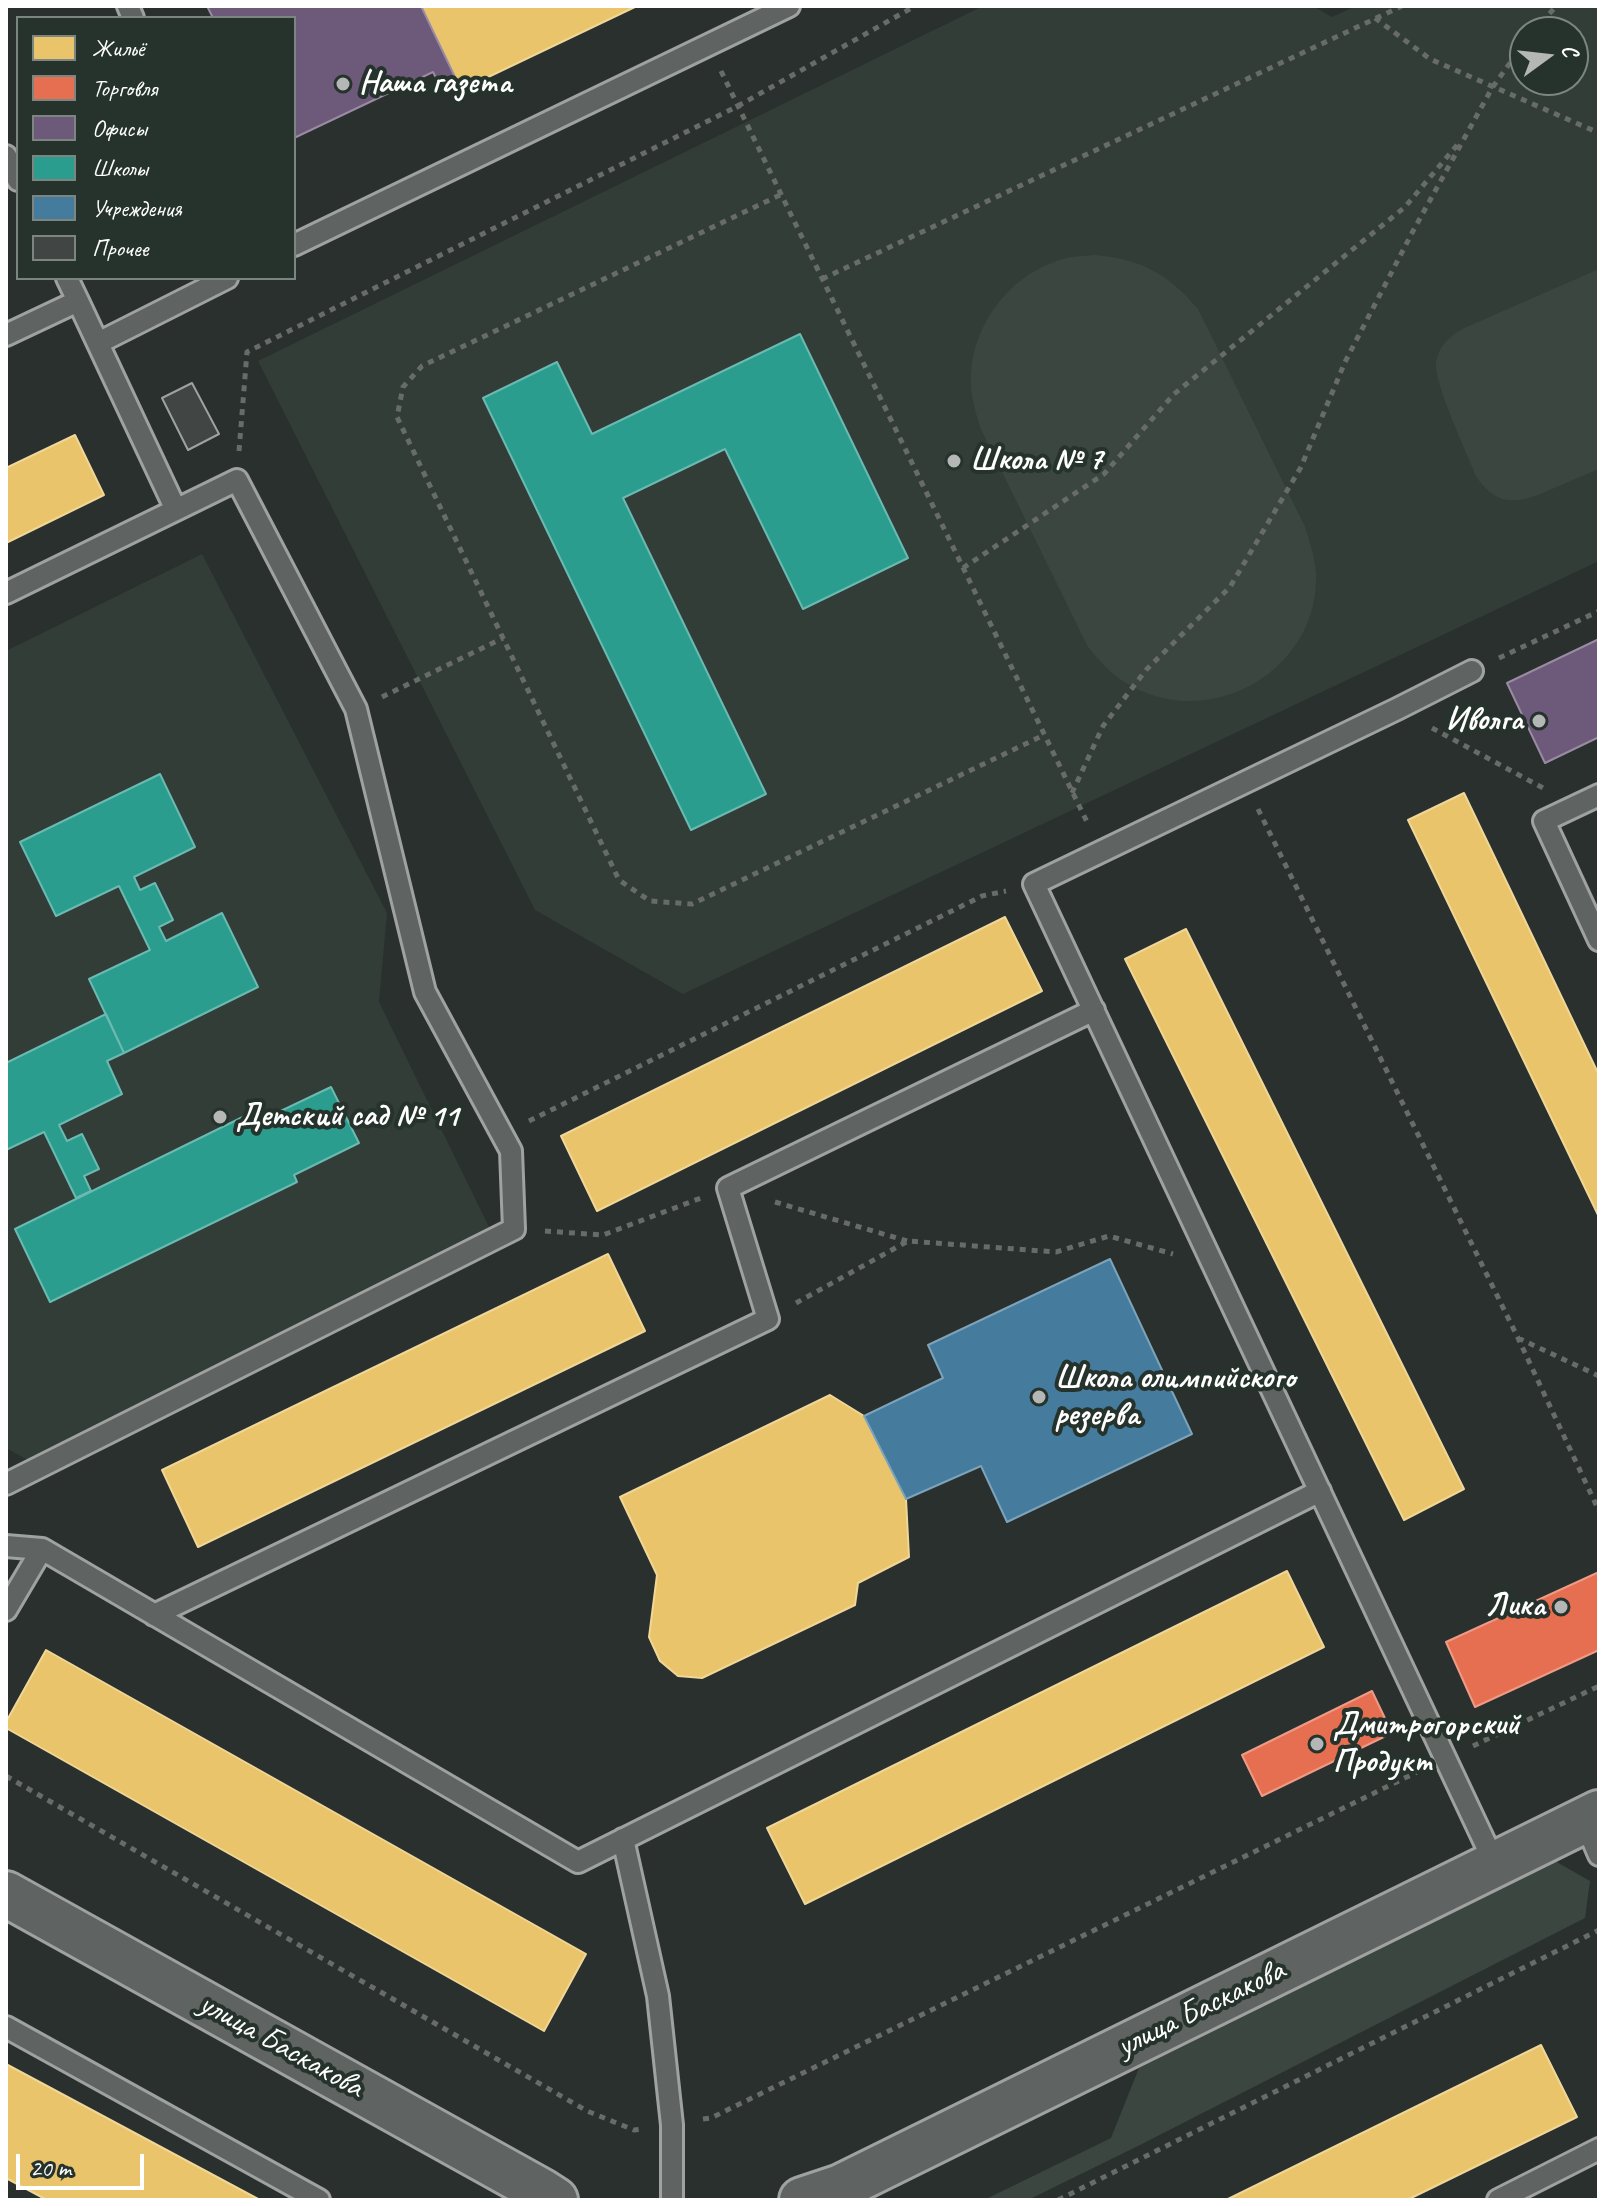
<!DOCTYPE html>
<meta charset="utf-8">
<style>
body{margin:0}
#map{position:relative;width:1605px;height:2206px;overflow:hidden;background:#29302d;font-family:Caveat,sans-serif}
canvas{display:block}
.frame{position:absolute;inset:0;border:8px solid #fff;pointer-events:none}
.legend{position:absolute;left:16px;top:16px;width:280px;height:264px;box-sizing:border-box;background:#26332d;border:2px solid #7d8581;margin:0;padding:10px 14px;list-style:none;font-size:24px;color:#fff}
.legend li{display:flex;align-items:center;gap:16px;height:40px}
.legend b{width:40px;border:2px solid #7d8581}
.north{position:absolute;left:1509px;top:16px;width:80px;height:80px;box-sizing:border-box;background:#26332d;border:2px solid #7d8581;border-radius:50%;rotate:75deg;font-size:22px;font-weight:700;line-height:32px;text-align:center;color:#fff}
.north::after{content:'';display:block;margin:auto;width:28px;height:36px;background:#b4b7b6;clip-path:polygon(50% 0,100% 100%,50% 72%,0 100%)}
.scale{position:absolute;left:16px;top:2154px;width:128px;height:36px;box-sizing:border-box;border:4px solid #fff;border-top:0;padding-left:10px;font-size:24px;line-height:28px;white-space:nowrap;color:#fff;-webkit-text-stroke:6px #26332d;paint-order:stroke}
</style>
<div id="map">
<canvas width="1605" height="2206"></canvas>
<div class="frame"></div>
<ul class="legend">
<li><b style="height:22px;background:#e9c46a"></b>Жильё</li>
<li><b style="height:22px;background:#e76f51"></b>Торговля</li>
<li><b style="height:22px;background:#6d597a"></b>Офисы</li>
<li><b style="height:22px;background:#2a9d8f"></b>Школы</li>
<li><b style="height:22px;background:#457b9d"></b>Учреждения</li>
<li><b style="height:22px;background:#414644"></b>Прочее</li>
</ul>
<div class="north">С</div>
<div class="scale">20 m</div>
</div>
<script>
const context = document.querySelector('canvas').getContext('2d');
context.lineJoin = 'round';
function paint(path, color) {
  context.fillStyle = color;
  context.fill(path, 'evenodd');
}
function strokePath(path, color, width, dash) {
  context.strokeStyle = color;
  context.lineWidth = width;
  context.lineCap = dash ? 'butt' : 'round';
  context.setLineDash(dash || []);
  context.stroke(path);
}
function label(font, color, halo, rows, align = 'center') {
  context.font = font + ' Caveat,sans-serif';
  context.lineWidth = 8;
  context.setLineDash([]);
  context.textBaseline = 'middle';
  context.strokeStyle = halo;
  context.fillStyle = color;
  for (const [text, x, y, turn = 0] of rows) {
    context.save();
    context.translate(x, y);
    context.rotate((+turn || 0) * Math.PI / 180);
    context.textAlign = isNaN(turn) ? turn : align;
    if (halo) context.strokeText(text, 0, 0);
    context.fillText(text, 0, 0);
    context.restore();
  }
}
const built = new Path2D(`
 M 983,6 L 1313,6 L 1332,17 L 1356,6 L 1599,6 L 1599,561 L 683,994 L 535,910 L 258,361 ZM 1525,32 L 1573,32 L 1573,80 L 1525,80 Z
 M 202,554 L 387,913 L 379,1002 L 491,1231 L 31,1462 L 6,1448 L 6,651 Z`);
const green = new Path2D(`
 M 1095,255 C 1141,259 1168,274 1198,309 L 1305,527 C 1310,543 1315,558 1316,574 C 1319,673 1205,735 1123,681 C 1109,672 1099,660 1088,647 L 981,429 C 976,414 971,398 971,382 C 970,323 1014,269 1071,257 C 1079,256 1087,256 1095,255 Z
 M 1599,269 L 1599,469 C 1583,475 1568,482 1552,489 C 1521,503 1497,509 1476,476 C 1467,453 1434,383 1436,363 C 1438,347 1449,337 1462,329 Z
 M 1555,1861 L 1590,1881 L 1585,1918 L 1138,2146 L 1028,2200 L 984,2200 L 1111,2138 L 1139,2068 Z`);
const homes = new Path2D(`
 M 421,6 L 637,6 L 461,90 Z
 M 75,435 L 104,495 L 6,543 L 6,468 Z
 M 1464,793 L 1599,1075 L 1599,1217 L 1408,820 Z
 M 1005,917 L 1042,991 L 597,1211 L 561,1136 Z
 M 1186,929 L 1464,1489 L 1404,1520 L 1125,959 Z
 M 608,1254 L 645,1331 L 198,1547 L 162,1470 Z
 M 830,1395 L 864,1416 L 906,1499 L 909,1557 L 858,1583 L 855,1605 L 702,1678 L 678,1676 L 660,1661 L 649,1637 L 657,1575 L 620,1497 Z
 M 1287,1571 L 1324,1647 L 805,1904 L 767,1828 Z
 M 46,1650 L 586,1954 L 544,2031 L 6,1728 L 6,1722 Z
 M 1541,2045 L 1577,2117 L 1407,2200 L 1226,2200 Z
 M 6,2064 L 260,2200 L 47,2200 L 6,2178 Z`);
const shops = new Path2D(`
 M 1599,1572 L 1599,1650 L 1475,1707 L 1446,1642 Z
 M 1372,1691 L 1392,1733 L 1262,1796 L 1242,1755 Z`);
const offices = new Path2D(`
 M 207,6 L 421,6 L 455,77 L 439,84 L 433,72 L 294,138 L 294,18 L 213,18 Z
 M 1599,639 L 1599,737 L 1545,763 L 1507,683 Z`);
const schools = new Path2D(`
 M 800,334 L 908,558 L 803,609 L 725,449 L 623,498 L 766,794 L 691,830 L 483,398 L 557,362 L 592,434 Z
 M 160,774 L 195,847 L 134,877 L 140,890 L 155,883 L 173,920 L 159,927 L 166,941 L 222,913 L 258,987 L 124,1053 L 89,979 L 150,950 L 119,886 L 56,916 L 20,842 Z
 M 106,1014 L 124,1053 L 107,1061 L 122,1094 L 59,1125 L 67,1141 L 82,1134 L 99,1169 L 84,1176 L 91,1191 L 76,1198 L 44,1132 L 6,1150 L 6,1063 Z
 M 331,1087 L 359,1143 L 294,1175 L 297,1182 L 50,1302 L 15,1229 L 261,1108 L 266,1118 Z`);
const public = new Path2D(`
 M 1110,1259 L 1192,1434 L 1007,1522 L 981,1466 L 906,1499 L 864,1416 L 943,1378 L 928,1345 Z`);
const building = new Path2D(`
 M 192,383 L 219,434 L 188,450 L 162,398 Z`);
const path = new Path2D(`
 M 1375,18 L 1430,59 L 1599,133
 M 1534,32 L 1556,6
 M 721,71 L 1088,824
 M 780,195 L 422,366 L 403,387 L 397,417 L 619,880 L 650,901 L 692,904 L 1044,735
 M 822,279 L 1402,6
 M 239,451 L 247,352 L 738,106 L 915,6
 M 963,568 L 1104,474 L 1174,394 L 1405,207 L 1458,144
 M 1499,658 L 1599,611
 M 382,697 L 503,638
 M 1432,728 L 1543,788
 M 1072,793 L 1103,726 L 1146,670 L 1230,587 L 1301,467 L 1345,362 L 1413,231 L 1492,88 L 1525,42
 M 1258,809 L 1518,1338 L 1599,1511
 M 529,1121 L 982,896 L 1006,891
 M 775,1202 L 907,1241
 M 545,1231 L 603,1235 L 701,1198
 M 796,1303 L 908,1241 L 1056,1252 L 1109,1236 L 1173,1254
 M 1518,1338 L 1599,1376
 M 1473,1746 L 1599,1686
 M 6,1776 L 587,2111 L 634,2130 L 642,2129
 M 703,2119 L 711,2118 L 1417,1772
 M 1058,2200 L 1599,1930`);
const service = new Path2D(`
 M 128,6 L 133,18
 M 6,156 L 18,180
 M 294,245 L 789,6
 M 78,301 L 176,510
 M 6,335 L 78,301 L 67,278
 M 98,343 L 227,278
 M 6,593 L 237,480 L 356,709 L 425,992 L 511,1151 L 514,1229 L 6,1484
 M 1472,671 L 1397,709 L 1034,884 L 1495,1864
 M 1599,795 L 1544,821 L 1599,940
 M 6,1546 L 42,1549 L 578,1862 L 1320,1491
 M 6,1610 L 42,1549
 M 154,1615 L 768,1319 L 728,1188 L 1094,1010
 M 1584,1820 L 1599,1855
 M 623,1839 L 658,1996 L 672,2125 L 672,2200
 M 6,2027 L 319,2200
 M 1498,2200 L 1599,2149`);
const tertiary = new Path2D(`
 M 6,1894 L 541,2191 L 555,2200
 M 802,2200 L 841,2187 L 1599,1813`);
const markers = [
 [343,84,8,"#b4b7b6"],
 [954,461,8,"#b4b7b6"],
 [1539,721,8,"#b4b7b6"],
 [220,1117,8,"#b4b7b6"],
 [1039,1397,8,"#b4b7b6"],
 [1561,1607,8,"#b4b7b6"],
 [1317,1744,8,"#b4b7b6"]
];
const poiNames = [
 ["Наша газета",359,84],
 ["Школа № 7",970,461],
 ["Иволга",1523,721,"right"],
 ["Детский сад № 11",236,1117],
 ["Школа олимпийского",1055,1379],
 ["резерва",1055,1416],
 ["Лика",1545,1607,"right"],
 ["Дмитрогорский",1333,1726],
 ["Продукт",1333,1763]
];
const streetNames = [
 ["улица Баскакова",1201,2009,-26],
 ["улица Баскакова",281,2046,29]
];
paint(built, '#323d38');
paint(green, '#3b4641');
paint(homes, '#e9c46a');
strokePath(homes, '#f0d697', 2);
paint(shops, '#e76f51');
strokePath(shops, '#ee9a85', 2);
paint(offices, '#6d597a');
strokePath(offices, '#998ba2', 2);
paint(schools, '#2a9d8f');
strokePath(schools, '#6abab1', 2);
paint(public, '#457b9d');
strokePath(public, '#7da3ba', 2);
paint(building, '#414644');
strokePath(building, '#9fa2a0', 2);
strokePath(service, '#9fa2a0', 26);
strokePath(tertiary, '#9fa2a0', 50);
strokePath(path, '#686c69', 5, [6, 6]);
strokePath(service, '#5f6362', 20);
strokePath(tertiary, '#5f6362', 44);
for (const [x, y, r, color] of markers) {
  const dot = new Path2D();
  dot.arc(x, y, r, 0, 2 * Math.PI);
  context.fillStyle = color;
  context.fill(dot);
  strokePath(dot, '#26332d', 3);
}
label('bold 32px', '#fff', '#26332d', poiNames, 'left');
label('32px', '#fff', '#26332d', streetNames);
</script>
